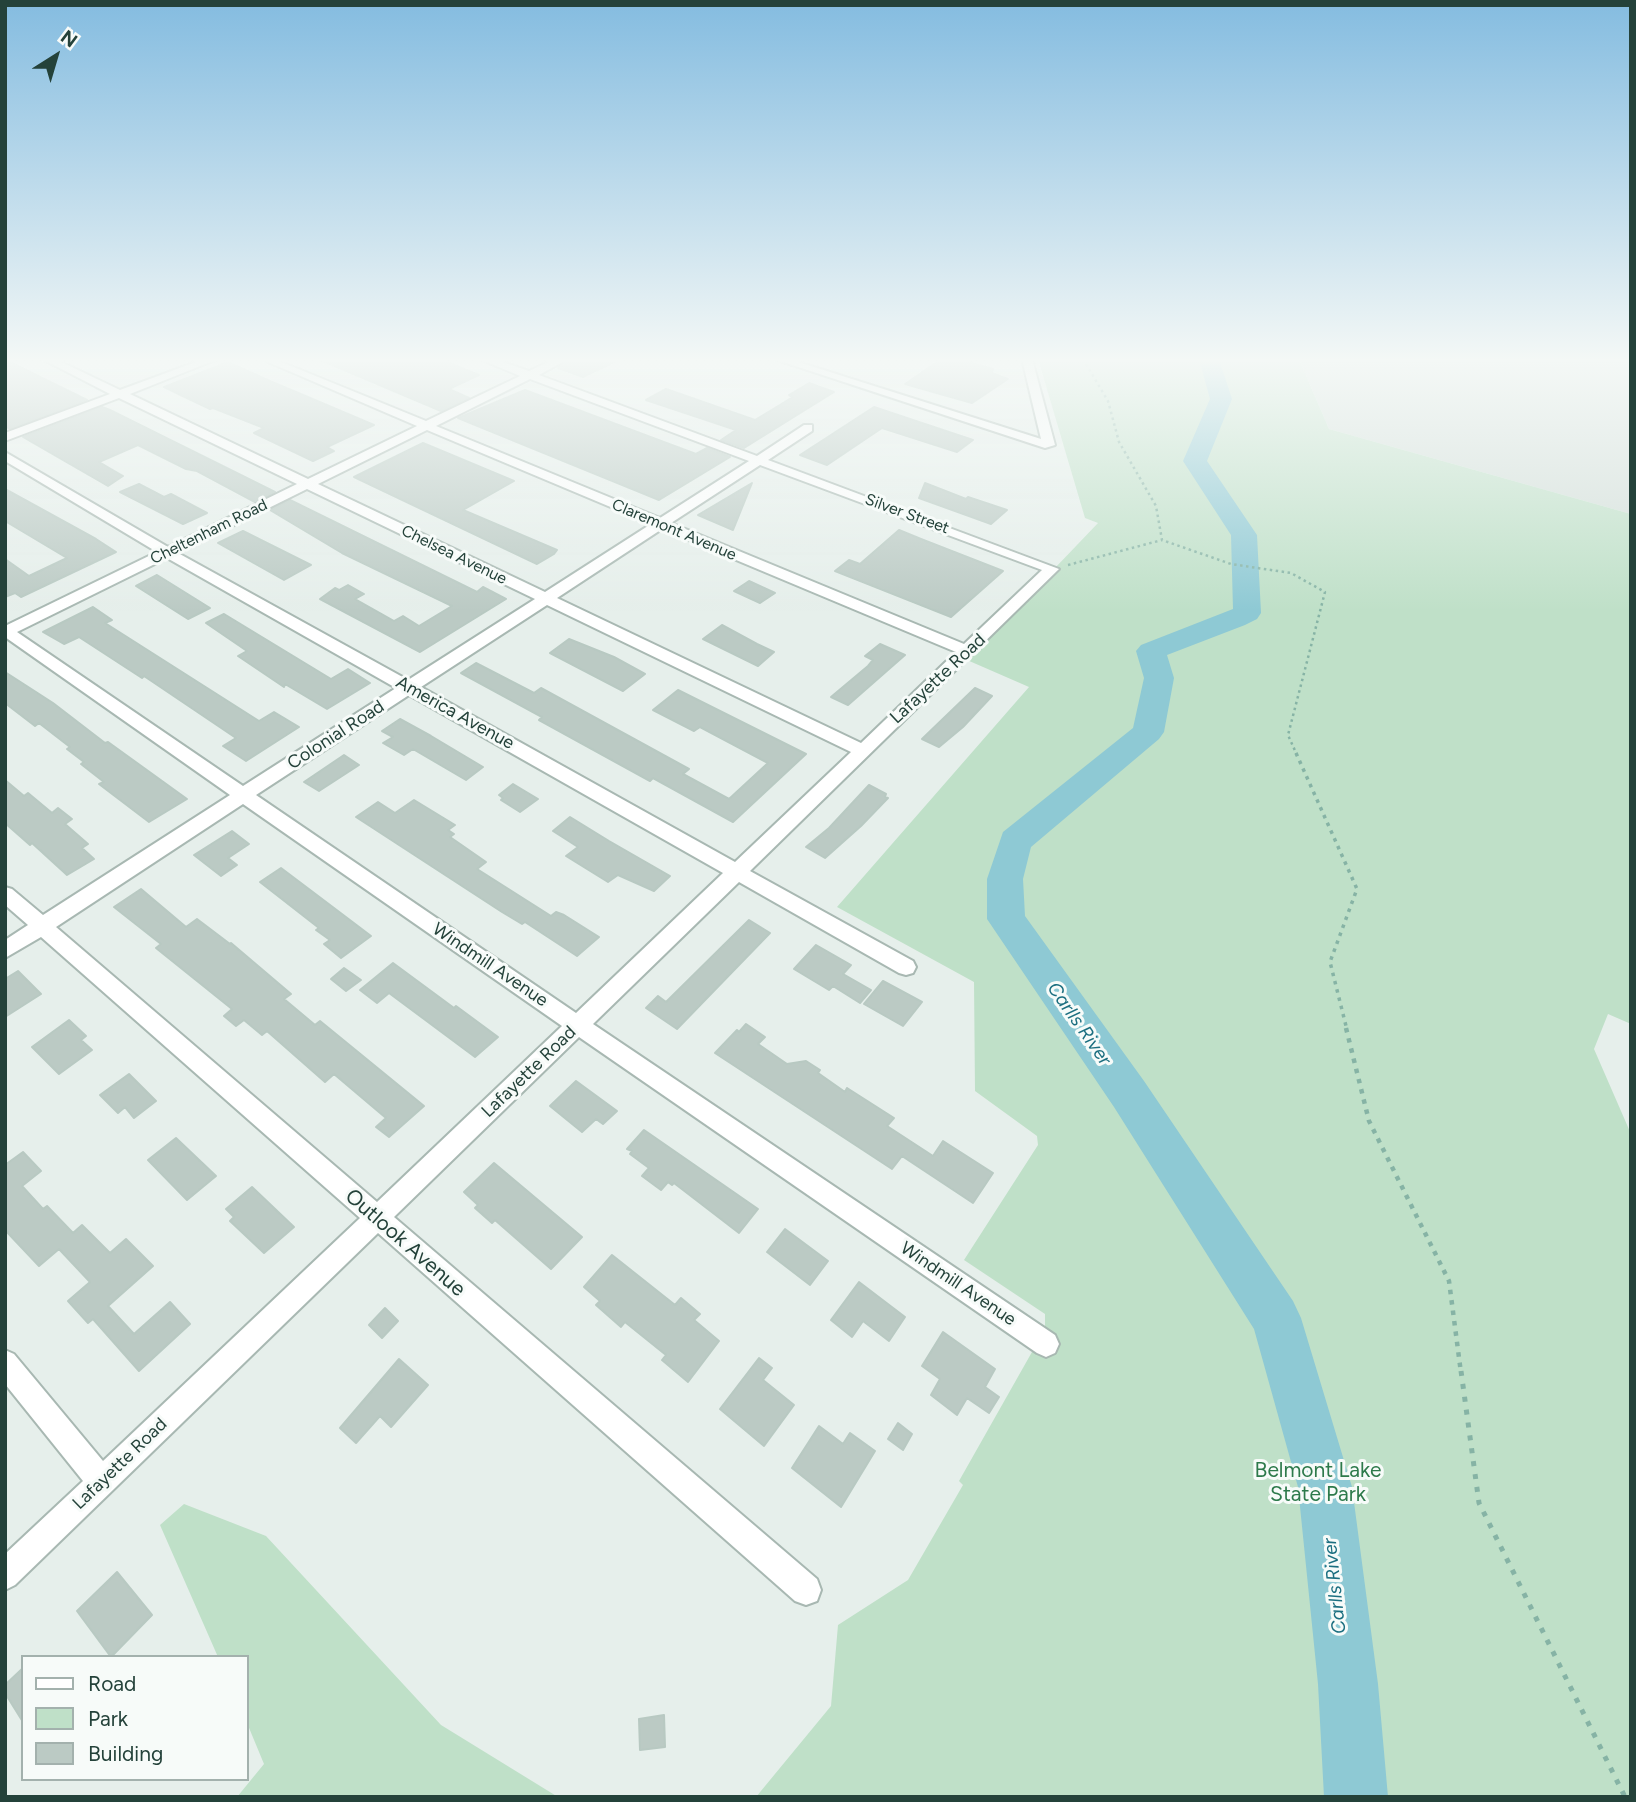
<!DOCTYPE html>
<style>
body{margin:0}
#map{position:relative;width:1636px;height:1802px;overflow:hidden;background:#e6efeb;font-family:Figtree,sans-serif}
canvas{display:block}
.frame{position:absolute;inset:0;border:7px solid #24423a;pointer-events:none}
.legend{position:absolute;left:21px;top:1655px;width:228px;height:126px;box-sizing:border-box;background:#f7fbf9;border:2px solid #a3b1ad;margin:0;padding:9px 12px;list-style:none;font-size:21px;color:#24423a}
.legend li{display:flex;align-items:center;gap:14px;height:35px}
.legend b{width:35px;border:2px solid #a3b1ad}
.north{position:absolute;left:21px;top:21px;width:70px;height:70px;-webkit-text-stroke:5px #f7fbf9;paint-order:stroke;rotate:37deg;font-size:19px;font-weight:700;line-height:28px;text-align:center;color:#24423a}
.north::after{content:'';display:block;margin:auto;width:24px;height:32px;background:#24423a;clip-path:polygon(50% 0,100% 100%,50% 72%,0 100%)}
</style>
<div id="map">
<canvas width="1636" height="1802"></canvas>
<div class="frame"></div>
<ul class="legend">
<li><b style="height:9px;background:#fff"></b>Road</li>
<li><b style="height:19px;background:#bfe0c8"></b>Park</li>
<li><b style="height:19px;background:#bbcac4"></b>Building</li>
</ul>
<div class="north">N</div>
</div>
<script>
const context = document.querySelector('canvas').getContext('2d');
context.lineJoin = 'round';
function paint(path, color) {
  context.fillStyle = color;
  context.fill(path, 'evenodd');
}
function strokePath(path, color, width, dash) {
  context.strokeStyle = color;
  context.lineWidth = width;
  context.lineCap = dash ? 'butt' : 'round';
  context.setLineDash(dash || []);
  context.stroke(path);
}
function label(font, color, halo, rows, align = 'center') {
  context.font = font + ' Figtree,sans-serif';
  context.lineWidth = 6;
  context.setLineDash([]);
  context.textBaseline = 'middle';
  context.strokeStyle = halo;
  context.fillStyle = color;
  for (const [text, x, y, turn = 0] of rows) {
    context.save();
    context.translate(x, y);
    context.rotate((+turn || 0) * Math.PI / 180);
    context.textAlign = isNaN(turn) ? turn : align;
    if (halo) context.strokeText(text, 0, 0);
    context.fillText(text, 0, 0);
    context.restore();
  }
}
const built = new Path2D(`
 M 1299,359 L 1631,359 L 1631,514 L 1329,429 Z`);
const green = new Path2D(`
 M 1038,359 L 1299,359 L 1329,429 L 1631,514 L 1631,1024 L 1608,1014 L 1594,1049 L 1631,1134 L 1631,1797 L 756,1797 L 831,1706 L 838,1625 L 908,1580 L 963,1485 L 959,1481 L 1045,1329 L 1045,1314 L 964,1260 L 1038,1145 L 1037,1136 L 975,1091 L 974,982 L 837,907 L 1029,687 L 967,660 L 1098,523 L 1085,518 Z
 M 184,1504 L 266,1536 L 441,1725 L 558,1797 L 237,1797 L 264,1764 L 247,1723 L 247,1657 L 218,1657 L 160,1525 Z`);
const river = new Path2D(`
 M 1199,359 L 1219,359 L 1232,399 L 1207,461 L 1257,535 L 1261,613 L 1257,619 L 1245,625 L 1167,655 L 1174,678 L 1164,732 L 1159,739 L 1031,847 L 1023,879 L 1025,916 L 1144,1081 L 1293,1301 L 1301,1318 L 1352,1487 L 1378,1684 L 1388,1797 L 1324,1797 L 1318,1684 L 1298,1487 L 1254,1329 L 1114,1107 L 987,919 L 987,879 L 1003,832 L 1133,728 L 1144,678 L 1136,651 L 1141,645 L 1233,609 L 1231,535 L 1183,461 L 1210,399 Z`);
const building = new Path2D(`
 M 318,359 L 440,359 L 479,375 L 449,389 L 469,398 L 441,411 Z
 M 570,359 L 620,359 L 583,377 L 558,368 Z
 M 941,359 L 960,359 L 993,369 L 992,373 L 1008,379 L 972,403 L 905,384 Z
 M 5,360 L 16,365 L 87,400 L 10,429 L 5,426 Z
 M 228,362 L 270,381 L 374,425 L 327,447 L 334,451 L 313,461 L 254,433 L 264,428 L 213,408 L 210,409 L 164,387 Z
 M 809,383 L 834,392 L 744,448 L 721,440 L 736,430 L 646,400 L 666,389 L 755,420 L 793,397 L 789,395 Z
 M 525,390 L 696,454 L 707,448 L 730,457 L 659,500 L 458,418 Z
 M 102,407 L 110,410 L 275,492 L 255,502 L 197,471 L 186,469 L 138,445 L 99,462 L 123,476 L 108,486 L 23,437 Z
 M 874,407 L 973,440 L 957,452 L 882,428 L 827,465 L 800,455 Z
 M 423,443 L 514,481 L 463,510 L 557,550 L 554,554 L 537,564 L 354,477 Z
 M 752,483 L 733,530 L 698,515 Z
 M 925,483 L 966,499 L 968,497 L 1007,510 L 991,524 L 919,498 Z
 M 139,484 L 164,497 L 171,494 L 207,513 L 183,524 L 120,492 Z
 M 5,489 L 96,539 L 116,552 L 21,597 L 15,593 L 5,597 L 5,559 L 29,576 L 67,558 L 5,521 Z
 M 290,500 L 477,592 L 483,587 L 506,599 L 420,652 L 320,599 L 335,588 L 339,590 L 348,585 L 364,594 L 355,599 L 394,621 L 403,616 L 419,626 L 452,606 L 342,553 L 270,510 Z
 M 899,530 L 921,539 L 1003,571 L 951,617 L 835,571 L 849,560 L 860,564 Z
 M 243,531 L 311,565 L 284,580 L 218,543 Z
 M 157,575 L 210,608 L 188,619 L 136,586 Z
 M 749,581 L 775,593 L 760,603 L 734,591 Z
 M 93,607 L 112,620 L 105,623 L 259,721 L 274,712 L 299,727 L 246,761 L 223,746 L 236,738 L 144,676 L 142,678 L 79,637 L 64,644 L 43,632 Z
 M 224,614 L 331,679 L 348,669 L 370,683 L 327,709 L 285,684 L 284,687 L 238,656 L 247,651 L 206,623 Z
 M 722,625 L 757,644 L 774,652 L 758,666 L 703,639 Z
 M 569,639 L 614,657 L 645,674 L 623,691 L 550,653 Z
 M 880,644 L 905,655 L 848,705 L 831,697 L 868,666 L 873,660 L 865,656 Z
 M 476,663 L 534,693 L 541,688 L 689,769 L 683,774 L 729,799 L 768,763 L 700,727 L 694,731 L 653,710 L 678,690 L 806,754 L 733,822 L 653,778 L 650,781 L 539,720 L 542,717 L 461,673 Z
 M 5,672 L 53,703 L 105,743 L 108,742 L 187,799 L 149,822 L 99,784 L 104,782 L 81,764 L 84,762 L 67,749 L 70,747 L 39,723 L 35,726 L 5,703 Z
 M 975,688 L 992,696 L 963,727 L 939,747 L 922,739 Z
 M 400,719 L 431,736 L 483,767 L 466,780 L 413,749 L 404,755 L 383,743 L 393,737 L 382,731 Z
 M 344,755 L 359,765 L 319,791 L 304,782 Z
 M 5,780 L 24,796 L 28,793 L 52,813 L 58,808 L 72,819 L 65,824 L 88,844 L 82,848 L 94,859 L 67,875 L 32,843 L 30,845 L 5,823 Z
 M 513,784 L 538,799 L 520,812 L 501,800 L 503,798 L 499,795 Z
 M 869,785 L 886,794 L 885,797 L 888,798 L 861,826 L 825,858 L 806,847 L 829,828 Z
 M 414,800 L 455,825 L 448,830 L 454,834 L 450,837 L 486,862 L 477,869 L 551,916 L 556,912 L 564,915 L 599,937 L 577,956 L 525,922 L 522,924 L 502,912 L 356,817 L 378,802 L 395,813 Z
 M 570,817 L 609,841 L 670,876 L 654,891 L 618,875 L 608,882 L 566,856 L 578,847 L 553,831 Z
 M 232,831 L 249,844 L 228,858 L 237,865 L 221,876 L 194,855 Z
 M 281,868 L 334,908 L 371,936 L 341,958 L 324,944 L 330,940 L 316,930 L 319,928 L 260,882 Z
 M 141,889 L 186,927 L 197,919 L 230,944 L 231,943 L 291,994 L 284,999 L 315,1025 L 320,1021 L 424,1106 L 389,1137 L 376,1127 L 386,1118 L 334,1074 L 325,1082 L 267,1031 L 262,1035 L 244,1020 L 236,1026 L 224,1016 L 232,1009 L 156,948 L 161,944 L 114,907 Z
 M 749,920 L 770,933 L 677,1029 L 646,1008 L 658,996 L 666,1002 Z
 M 816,945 L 851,965 L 843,974 L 871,990 L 860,1003 L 833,986 L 829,990 L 794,969 Z
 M 393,963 L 454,1008 L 456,1006 L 498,1037 L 475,1057 L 389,993 L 377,1003 L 360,990 Z
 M 344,968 L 361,980 L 346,991 L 331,979 Z
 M 18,971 L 41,994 L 5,1017 L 5,979 Z
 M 883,981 L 922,1002 L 903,1026 L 864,1004 Z
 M 69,1020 L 86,1036 L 81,1040 L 92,1050 L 59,1074 L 32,1047 Z
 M 746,1024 L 765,1037 L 758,1044 L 787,1064 L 806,1061 L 820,1070 L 818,1073 L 845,1092 L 847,1088 L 894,1118 L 887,1126 L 933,1156 L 943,1141 L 993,1173 L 973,1203 L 902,1156 L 892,1169 L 715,1053 L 737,1030 L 739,1032 Z
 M 129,1074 L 156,1101 L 134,1118 L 125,1107 L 118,1113 L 100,1095 Z
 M 576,1081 L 617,1111 L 603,1124 L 596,1119 L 582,1132 L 550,1106 Z
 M 644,1130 L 758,1209 L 739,1233 L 674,1183 L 672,1185 L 668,1182 L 661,1190 L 642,1176 L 649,1168 L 630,1154 L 632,1151 L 627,1149 Z
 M 176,1138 L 216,1176 L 187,1200 L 148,1160 Z
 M 23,1152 L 41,1171 L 22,1186 L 43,1209 L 47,1206 L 73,1233 L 82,1225 L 110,1253 L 126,1239 L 153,1266 L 108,1306 L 134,1334 L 170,1302 L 190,1324 L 139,1371 L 93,1319 L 88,1323 L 68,1301 L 90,1282 L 59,1249 L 39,1266 L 5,1230 L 5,1165 Z
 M 494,1163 L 582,1237 L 551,1269 L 495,1220 L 492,1223 L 475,1208 L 478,1205 L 464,1192 Z
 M 252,1187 L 294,1227 L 264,1253 L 230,1221 L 234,1217 L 226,1209 Z
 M 785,1229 L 828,1261 L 810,1285 L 767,1252 Z
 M 612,1255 L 675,1305 L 681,1298 L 700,1314 L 694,1320 L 719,1341 L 688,1382 L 662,1360 L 666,1355 L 625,1322 L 621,1327 L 596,1305 L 600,1301 L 584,1287 Z
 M 859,1282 L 905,1317 L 889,1341 L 863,1321 L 852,1337 L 831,1320 Z
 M 385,1308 L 398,1321 L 382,1338 L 369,1325 Z
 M 943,1332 L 995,1369 L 985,1387 L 999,1397 L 989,1413 L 967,1398 L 957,1415 L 931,1395 L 940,1379 L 922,1366 Z
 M 759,1358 L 772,1368 L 763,1380 L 794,1405 L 764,1446 L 720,1409 Z
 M 399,1359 L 428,1385 L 391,1427 L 380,1416 L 356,1443 L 340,1428 Z
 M 898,1423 L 912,1434 L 903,1450 L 888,1439 Z
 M 819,1426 L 843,1444 L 850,1433 L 875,1451 L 841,1507 L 792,1468 Z
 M 117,1572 L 152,1615 L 111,1657 L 77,1611 Z
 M 23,1668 L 23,1722 L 5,1693 L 5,1685 Z
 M 664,1715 L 665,1747 L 640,1750 L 639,1719 Z`);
const pathFar3 = new Path2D(`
 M 1083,359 L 1108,401 L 1119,442 L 1156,506 L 1162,540 L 1231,564 L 1291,573 L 1325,592 L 1288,735 L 1297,755
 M 1068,565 L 1162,540`);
const pathFar2 = new Path2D(`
 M 1296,753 L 1357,889 L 1330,962 L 1347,1030`);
const pathFar1 = new Path2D(`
 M 1346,1028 L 1369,1121 L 1449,1281 L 1461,1373`);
const path = new Path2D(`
 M 1461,1371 L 1479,1503 L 1625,1797`);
const minor = new Path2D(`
 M 42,359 L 55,359 L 120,390 L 204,359 L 218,359 L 130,394 L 308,479 L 417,426 L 261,359 L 274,359 L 426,421 L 520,376 L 480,359 L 494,359 L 529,371 L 555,359 L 568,359 L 539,375 L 757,456 L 804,425 L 812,425 L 812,431 L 768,460 L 1059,569 L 750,871 L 913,961 L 916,967 L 913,973 L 906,975 L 899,973 L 739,882 L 593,1024 L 1055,1335 L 1059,1344 L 1055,1353 L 1046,1357 L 1037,1353 L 579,1037 L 394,1217 L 817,1579 L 821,1590 L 817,1601 L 806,1605 L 795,1601 L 378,1233 L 15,1585 L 5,1590 L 5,1554 L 83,1481 L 5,1384 L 5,1350 L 14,1354 L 103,1461 L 360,1218 L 41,937 L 5,958 L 5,940 L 28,925 L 5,905 L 5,887 L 12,889 L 43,915 L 230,795 L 5,637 L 5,626 L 157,552 L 5,461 L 5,452 L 168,547 L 297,484 L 119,398 L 5,441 L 5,433 L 110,394 ZM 530,379 L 749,461 L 660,518 L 436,426 ZM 427,430 L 651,524 L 545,592 L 318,484 ZM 760,465 L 1042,570 L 964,644 L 671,523 ZM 307,489 L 535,599 L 408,680 L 178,553 ZM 662,529 L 956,652 L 861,743 L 557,598 ZM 167,558 L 396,688 L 243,786 L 17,632 ZM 547,605 L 851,752 L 735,862 L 421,687 ZM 409,695 L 723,873 L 576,1013 L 256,795 ZM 243,804 L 562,1026 L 377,1202 L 56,927 Z
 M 774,359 L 789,359 L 1041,439 L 1022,359 L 1032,359 L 1055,445 L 1045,448 Z`);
const farStreetnames = [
 ["Silver Street",907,514,20],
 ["Claremont Avenue",674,530,23],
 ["Cheltenham Road",209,532,-26],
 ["Chelsea Avenue",454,555,26]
];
const streetNames = [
 ["Lafayette Road",938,679,-43],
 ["America Avenue",455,713,29],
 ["Colonial Road",336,735,-33],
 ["Windmill Avenue",490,965,34],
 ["Lafayette Road",529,1072,-44],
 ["Windmill Avenue",958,1284,34],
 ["Lafayette Road",120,1464,-44]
];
const waterNames = [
 ["Carlls River",1079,1024,55],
 ["Carlls River",1335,1586,-96]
];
const nearStreetnames = [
 ["Outlook Avenue",405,1243,41]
];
const nearParknames = [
 ["Belmont Lake",1318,1471],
 ["State Park",1318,1495]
];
paint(built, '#d4dfda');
paint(green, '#bfe0c8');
paint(river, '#8ec9d4');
paint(building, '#bbcac4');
strokePath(building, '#b8c9c2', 2);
strokePath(minor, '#a8b8b2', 4);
strokePath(pathFar3, '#86b3a5', 2.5, [2.5, 3.5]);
strokePath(pathFar2, '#86b3a5', 3.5, [3.5, 5]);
strokePath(pathFar1, '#86b3a5', 4.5, [4.5, 6]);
strokePath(path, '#86b3a5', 5, [5, 8]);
paint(minor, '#fff');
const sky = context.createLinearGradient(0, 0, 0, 611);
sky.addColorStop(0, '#84bce0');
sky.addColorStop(0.59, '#f4f8f6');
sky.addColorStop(1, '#f4f8f600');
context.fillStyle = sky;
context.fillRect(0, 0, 1636, 611);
label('16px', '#24423a', '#f7fbf9', farStreetnames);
label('18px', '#24423a', '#f7fbf9', streetNames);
label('italic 19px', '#1c6f80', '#f7fbf9', waterNames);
label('21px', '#24423a', '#f7fbf9', nearStreetnames);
label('21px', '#2d7a4b', '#f7fbf9', nearParknames);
</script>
